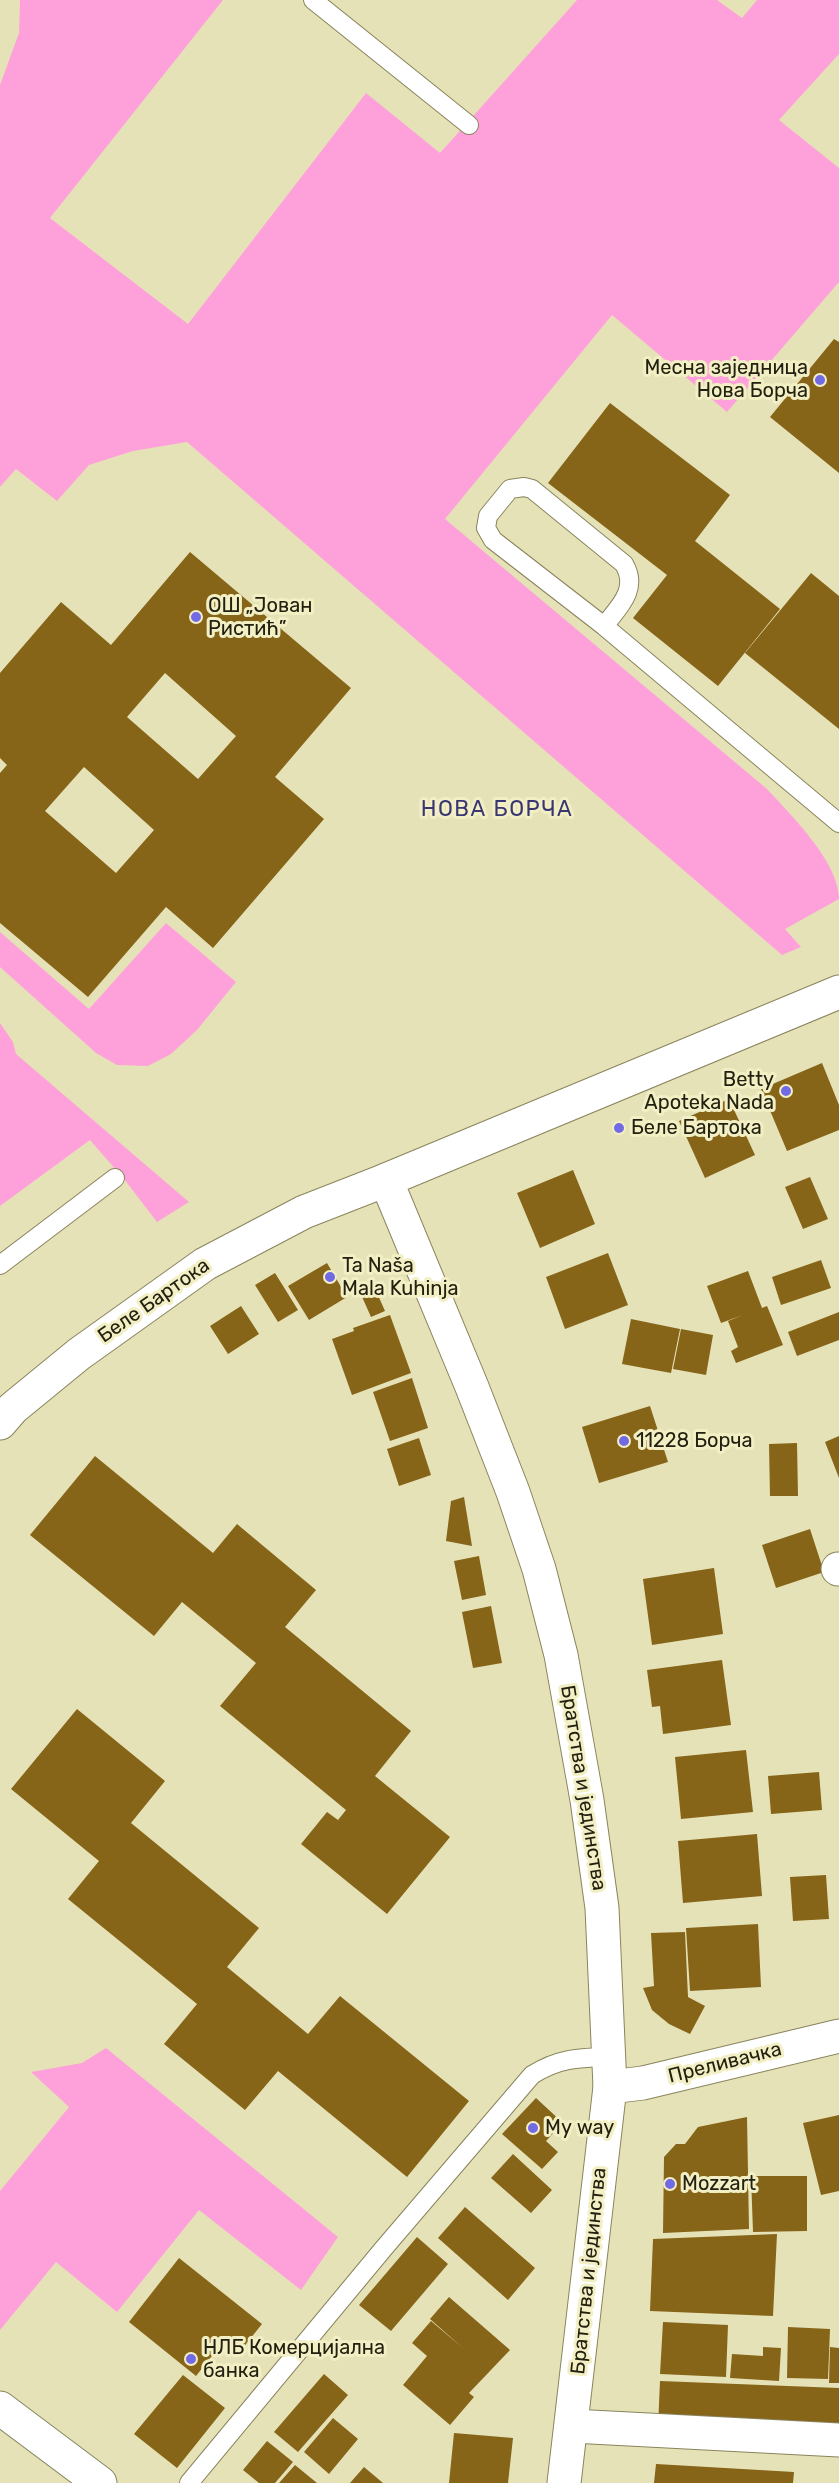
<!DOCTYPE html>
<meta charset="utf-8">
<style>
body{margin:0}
canvas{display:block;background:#e6e2b7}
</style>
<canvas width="839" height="2483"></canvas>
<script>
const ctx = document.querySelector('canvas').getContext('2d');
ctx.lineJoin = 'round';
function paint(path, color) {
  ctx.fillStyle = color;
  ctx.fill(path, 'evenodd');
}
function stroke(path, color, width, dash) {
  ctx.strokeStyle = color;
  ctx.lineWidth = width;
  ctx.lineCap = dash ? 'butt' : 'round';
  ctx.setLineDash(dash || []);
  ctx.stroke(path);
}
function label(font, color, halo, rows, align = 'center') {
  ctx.font = font + ' Rubik,sans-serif';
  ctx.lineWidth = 6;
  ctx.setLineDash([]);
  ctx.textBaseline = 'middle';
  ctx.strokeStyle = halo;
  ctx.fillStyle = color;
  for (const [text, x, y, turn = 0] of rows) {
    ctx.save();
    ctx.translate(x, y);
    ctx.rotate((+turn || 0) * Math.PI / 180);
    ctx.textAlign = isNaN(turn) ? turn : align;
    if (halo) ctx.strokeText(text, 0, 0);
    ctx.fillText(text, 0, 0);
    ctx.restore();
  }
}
paint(new Path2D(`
 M20 0H223L50 218 188 324 366 93 440 153 577 0H717L742 18 757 0H839V54L779 120 839 168V282L727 412 612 315 445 519 767 789C791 815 839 862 839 899L785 929 801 947 782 955 187 442 133 451 89 465 57 501 16 469 0 487V85L19 33Z
 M166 923 236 982 197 1030 171 1054 148 1066 117 1065 96 1053 0 967V932L89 1009Z
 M0 1023 13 1042 16 1054 189 1202 157 1222 124 1179 90 1140 0 1206Z
 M106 2048 338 2237 301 2290 199 2210 117 2312 56 2262 0 2330V2191L69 2107 31 2072 82 2063Z`), '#fea1db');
paint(new Path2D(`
 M834 339 839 342V473L770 417Z
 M610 403 730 495 695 541 780 609 718 686 633 618 667 575 548 483Z
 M190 552 351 688 275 777 324 819 213 948 166 907 88 997 0 923V773L7 765 0 758V673L61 602 111 645ZM165 673 236 736 198 779 127 717ZM84 767 154 830 116 873 45 811Z
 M811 573 839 596V729L745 653Z
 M822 1063 839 1105V1130L787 1151 761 1089Z
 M729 1099 755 1155 705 1178 679 1121Z
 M573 1170 595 1224 540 1248 517 1193Z
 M810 1177 828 1219 803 1229 785 1187Z
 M608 1253 628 1305 565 1329 546 1277Z
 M821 1260 831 1288 781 1305 772 1277Z
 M327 1263 347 1297 309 1320 288 1286Z
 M748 1271 762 1308 767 1306 783 1345 736 1363 731 1351 738 1347 728 1321 743 1315 721 1323 707 1286Z
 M275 1273 298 1310 278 1322 255 1285Z
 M373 1284 385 1311 371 1317 359 1290Z
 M241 1306 259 1334 228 1354 210 1326Z
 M839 1312V1340L797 1356 788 1332Z
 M390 1315 411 1373 352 1395 332 1339 354 1331 353 1328Z
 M631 1319 680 1329 671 1373 622 1364Z
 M681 1329 713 1335 706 1375 673 1369Z
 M412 1378 428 1428 390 1441 373 1392Z
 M650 1406 668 1462 599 1483 582 1427Z
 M839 1436V1478L825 1442Z
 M419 1438 431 1475 399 1486 387 1449Z
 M797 1443 798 1496H770L769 1444Z
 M95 1456 213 1553 237 1524 316 1590 285 1627 411 1731 375 1776 450 1837 387 1914 301 1844 327 1812 338 1820 346 1810 220 1706 256 1663 182 1602 154 1636 30 1535Z
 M464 1497 472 1546 446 1541 451 1501Z
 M810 1529 824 1572 776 1588 762 1545Z
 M479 1556 486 1595 462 1600 454 1561Z
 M714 1568 723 1634 652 1645 643 1579Z
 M491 1606 502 1663 473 1668 462 1612Z
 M722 1660 731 1725 663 1734 660 1706 652 1707 647 1670Z
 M77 1709 165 1781 131 1823 259 1928 227 1967 308 2034 340 1996 469 2101 407 2177 278 2071 245 2110 164 2044 197 2004 68 1899 99 1861 11 1789Z
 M746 1750 753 1812 681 1819 675 1757Z
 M819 1772 822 1810 771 1814 768 1776Z
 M757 1834 762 1896 683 1903 678 1841Z
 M826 1875 829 1919 793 1921 790 1877Z
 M758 1924 761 1987 690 1991 686 1928Z
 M685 1932 688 1997 705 2006 690 2034 669 2024 652 2010 643 1988 654 1986 651 1933Z
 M536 2098 563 2123 546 2141 558 2152 542 2169 502 2134Z
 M839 2115V2191L821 2195 803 2123Z
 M747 2117 749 2229 663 2233 664 2157 676 2144H685L698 2127Z
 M513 2154 552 2190 531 2213 491 2178Z
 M751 2176H807V2231L753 2232Z
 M465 2207 535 2268 508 2300 438 2238Z
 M777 2234 773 2316 650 2311 653 2239Z
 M417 2237 448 2264 391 2331 359 2305Z
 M179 2258 262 2324 238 2354 223 2342 196 2376 129 2322Z
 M449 2297 510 2350 469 2393 474 2397 450 2425 403 2385 427 2356 412 2343 431 2321 464 2349 430 2319Z
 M663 2322 728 2325 726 2377 660 2374Z
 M788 2327 830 2329 828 2379 787 2378Z
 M763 2347 781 2348 779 2381 730 2378 732 2354 763 2356Z
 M830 2347 839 2348V2383H829Z
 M324 2374 348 2395 298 2452 274 2432Z
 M183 2375 225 2408 177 2468 134 2434Z
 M660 2381 839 2388V2434L658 2427Z
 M333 2418 358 2439 329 2474 304 2452Z
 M454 2433 513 2438 508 2483H449Z
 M267 2441 293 2462 275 2483H259L243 2470Z
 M656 2464 794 2472 793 2483H654Z
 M295 2465 317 2483H279Z
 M364 2467 383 2483H350Z`), '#866418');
const service = new Path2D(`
 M313 0 469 125
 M604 626C619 607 639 589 624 564L532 489 524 487 510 489 488 516 486 528 493 540 604 626 839 823
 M0 1265 115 1178
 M189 2483 384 2248 532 2075C559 2058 578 2058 609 2057`);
const minor = new Path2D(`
 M0 1423 13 1408 79 1354 205 1264 304 1212 386 1180
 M838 1569H839
 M610 2087 643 2083 839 2036
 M0 2408 100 2483
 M572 2426 839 2440`);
const tertiary = new Path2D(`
 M564 2483 610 2087 602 1908 587 1800 561 1655 539 1569 513 1492 472 1387 386 1180 839 992`);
stroke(service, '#89845d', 20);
stroke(minor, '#89845d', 35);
stroke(tertiary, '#89845d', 35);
stroke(service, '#fff', 18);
stroke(minor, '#fff', 33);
stroke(tertiary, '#fff', 33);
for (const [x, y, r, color] of [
 [820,380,6,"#726ae5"],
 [196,617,6,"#726ae5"],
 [786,1091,6,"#726ae5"],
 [619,1128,6,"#726ae5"],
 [330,1277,6,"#726ae5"],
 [624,1441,6,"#726ae5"],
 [533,2128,6,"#726ae5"],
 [670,2184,6,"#726ae5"],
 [191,2359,6,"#726ae5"]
]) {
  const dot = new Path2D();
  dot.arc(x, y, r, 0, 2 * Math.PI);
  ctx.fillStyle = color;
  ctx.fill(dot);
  stroke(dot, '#f3efc4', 2);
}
label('20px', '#222010', '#f3efc4', [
 ["Месна заједница",808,368,"right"],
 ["Нова Борча",808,391,"right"],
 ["ОШ „Јован",208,606],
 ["Ристић”",208,629],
 ["Betty",774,1080,"right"],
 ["Apoteka Nada",774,1103,"right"],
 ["Беле Бартока",631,1128],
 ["Ta Naša",342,1266],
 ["Mala Kuhinja",342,1289],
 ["11228 Борча",636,1441],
 ["My way",545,2128],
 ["Mozzart",682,2184],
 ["НЛБ Комерцијална",203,2348],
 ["банка",203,2371]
], 'left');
label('20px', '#222010', '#f3efc4', [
 ["Беле Бартока",154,1301,-35],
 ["Братства и јединства",583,1788,81],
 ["Преливачка",725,2063,-14],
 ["Братства и јединства",589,2271,-84]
]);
ctx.letterSpacing = '1.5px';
label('22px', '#393672', '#f3efc4', [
 ["НОВА БОРЧА",497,810]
]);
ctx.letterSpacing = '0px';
</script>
